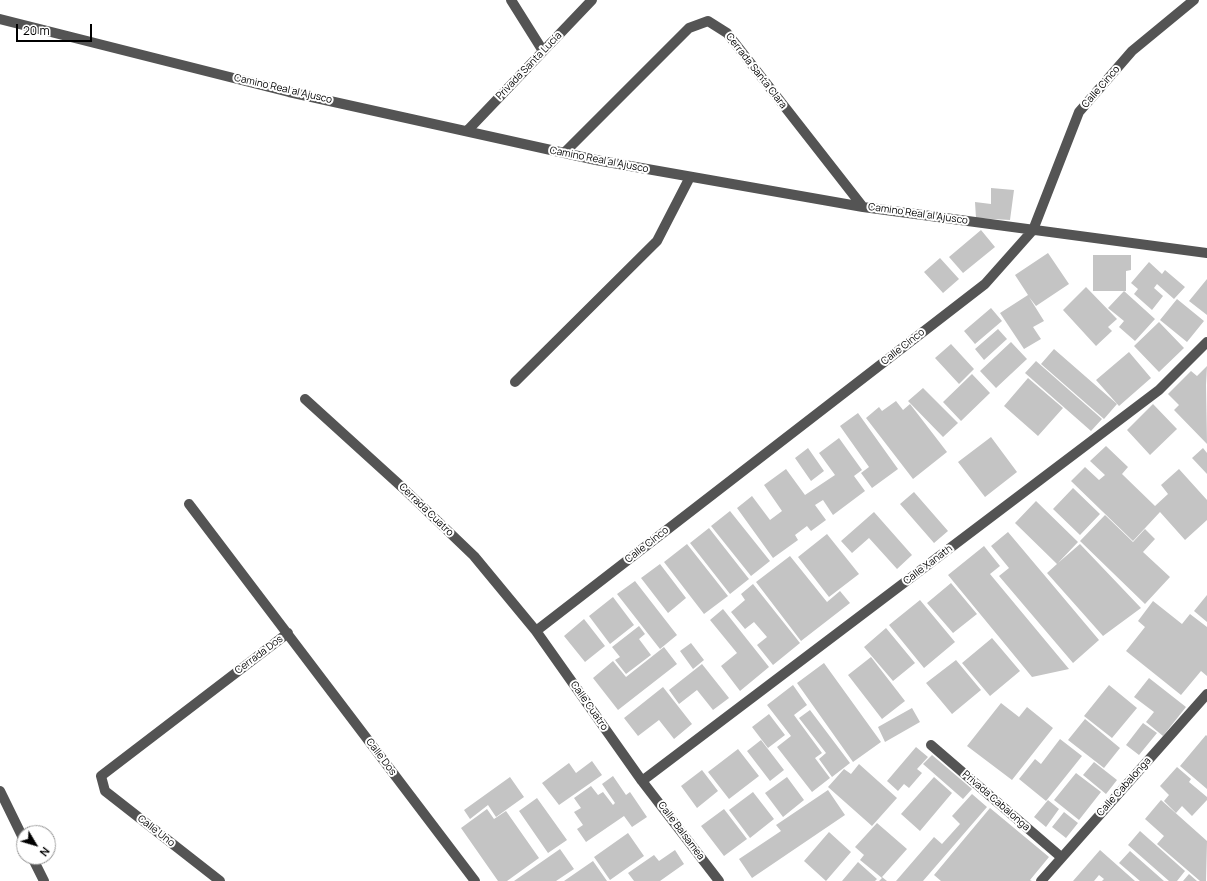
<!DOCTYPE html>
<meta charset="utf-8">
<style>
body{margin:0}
#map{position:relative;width:1207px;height:881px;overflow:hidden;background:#fff;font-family:Manrope,sans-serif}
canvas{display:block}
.north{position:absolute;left:16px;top:825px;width:40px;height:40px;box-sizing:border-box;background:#fff;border:1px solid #999;border-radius:50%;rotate:128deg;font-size:11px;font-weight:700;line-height:16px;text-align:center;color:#000}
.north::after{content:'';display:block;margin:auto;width:14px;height:18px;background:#000;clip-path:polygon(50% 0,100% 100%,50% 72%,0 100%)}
.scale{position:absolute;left:16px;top:24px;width:76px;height:18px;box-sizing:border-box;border:2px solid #000;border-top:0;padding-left:5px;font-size:12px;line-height:14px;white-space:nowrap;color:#000;-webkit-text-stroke:3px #fff;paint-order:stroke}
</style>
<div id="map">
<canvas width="1207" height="881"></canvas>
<div class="north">N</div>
<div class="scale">20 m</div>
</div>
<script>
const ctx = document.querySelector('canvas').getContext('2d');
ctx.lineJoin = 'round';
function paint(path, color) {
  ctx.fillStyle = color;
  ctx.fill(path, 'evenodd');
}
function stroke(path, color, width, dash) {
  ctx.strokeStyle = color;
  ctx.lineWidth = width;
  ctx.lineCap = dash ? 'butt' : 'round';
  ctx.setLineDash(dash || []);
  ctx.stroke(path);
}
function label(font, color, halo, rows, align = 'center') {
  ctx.font = font + ' Manrope,sans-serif';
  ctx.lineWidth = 4;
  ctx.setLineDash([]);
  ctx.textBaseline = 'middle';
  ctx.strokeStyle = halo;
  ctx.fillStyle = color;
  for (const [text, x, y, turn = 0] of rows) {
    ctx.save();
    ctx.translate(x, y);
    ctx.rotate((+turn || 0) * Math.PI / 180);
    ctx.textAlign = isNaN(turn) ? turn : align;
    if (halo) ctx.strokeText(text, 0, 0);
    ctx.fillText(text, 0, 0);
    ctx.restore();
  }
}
paint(new Path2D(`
 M991 188 1014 190 1010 220 976 218 975 202 991 204Z
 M981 230 995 247 963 273 949 257Z
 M1048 253 1069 284 1036 306 1029 297 1044 321 1033 327 1041 339 1024 349 1000 313 1028 295 1015 275Z
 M1093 255H1131V270L1126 271V291H1093Z
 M940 258 959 279 943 293 924 272Z
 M1149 262 1162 274 1165 270 1185 287 1174 299 1157 284 1154 288 1163 296 1152 310 1134 294 1138 289 1131 283Z
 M1207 279V315L1189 301Z
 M1086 287 1117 319 1108 327 1112 331 1096 346 1063 310Z
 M1124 291 1155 319 1135 341 1119 327 1124 321 1108 308Z
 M1177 299 1204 321 1187 342 1160 320Z
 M991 308 1002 321 975 344 964 331Z
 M1159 322 1184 348 1159 372 1134 346Z
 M998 329 1007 339 984 360 975 349Z
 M1011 342 1027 359 996 388 980 371Z
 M951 344 974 369 959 384 935 358Z
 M1054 349 1117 404 1104 419 1041 364Z
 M1129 352 1151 378 1119 406 1096 380Z
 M1036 361 1102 419 1091 431 1025 373Z
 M1207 366 1206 385 1207 444 1174 410 1179 405 1168 394 1191 371 1197 376Z
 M972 374 990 393 961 421 943 402Z
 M1028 378 1063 408 1038 436 1004 406Z
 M923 388 958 423 943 437 908 401Z
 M896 401 903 410 910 404 947 452 913 479 866 418 879 407 882 411Z
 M1153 404 1177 429 1150 455 1127 430Z
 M858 413 898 469 872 488 861 473 869 467 840 426Z
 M991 437 1017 472 985 497 958 462Z
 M839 438 862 470 854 476 865 491 833 515 823 500 815 505 826 520 811 531 807 526 795 535 798 540 773 558 737 508 752 496 770 520 782 511 764 485 786 469 805 495 835 475 819 453Z
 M1106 446 1128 467 1122 474 1155 506 1168 494 1161 485 1179 469 1207 500V520L1185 540 1160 512 1133 541 1071 481 1085 467 1099 480 1105 475 1090 461Z
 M808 448 824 471 811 481 795 458Z
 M1203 448 1207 453V474L1192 458Z
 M1073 488 1100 514 1080 535 1053 509Z
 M914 492 948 531 934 543 900 504Z
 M1036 501 1078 542 1058 563 1080 544 1141 608 1103 636 1047 573 1057 564 1015 523Z
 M730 511 770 561 751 576 711 526Z
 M874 512 912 555 897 569 869 538 852 553 841 541Z
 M1105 515 1133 542 1145 529 1155 539 1143 552 1170 577 1145 604 1080 541Z
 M709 528 749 579 730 594 690 543Z
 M1008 532 1099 640 1073 663 999 576 1009 568 991 546Z
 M827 534 859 574 829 597 798 557Z
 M687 544 728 596 704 614 664 562Z
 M984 546 1000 566 990 574 1069 669 1032 677 948 575Z
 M790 556 827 602 840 591 850 603 801 641 756 582Z
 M660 564 686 598 668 613 641 578Z
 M635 581 677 635 660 649 617 594Z
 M951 583 977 614 953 633 927 603Z
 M753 584 800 643 773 665 757 645 767 637 754 622 745 629 731 612 745 600 741 594Z
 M1207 595V622L1194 611Z
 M613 597 634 625 610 644 589 616Z
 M920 600 955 642 924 668 889 625Z
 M1153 601 1182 624 1190 614 1207 627V676L1201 671 1181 695 1126 651 1145 627 1138 621Z
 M723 609 769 667 740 691 721 666 737 653 710 620Z
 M584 619 605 646 585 662 564 636Z
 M639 626 645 634 639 639 651 655 626 674 615 660 620 657 612 647Z
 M886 628 915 663 893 681 864 647Z
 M992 638 1020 671 990 696 962 663Z
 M691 643 704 660 693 669 680 651Z
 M664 647 677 664 618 710 593 678 613 661 626 677Z
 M871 657 905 701 882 719 848 675Z
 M956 660 981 690 952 714 926 683Z
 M824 663 881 742 853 762 797 683Z
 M702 664 729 698 713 710 697 690 679 704 669 690Z
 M1149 678 1186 707 1163 736 1146 722 1154 712 1134 697Z
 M793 685 807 705 794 715 822 753 815 758 830 778 812 792 777 747 791 736 767 705Z
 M1109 685 1137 708 1112 738 1084 716Z
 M663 687 692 724 674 739 659 720 638 736 624 718Z
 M1001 703 1019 717 1027 707 1053 728 1012 780 967 746Z
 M912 708 920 722 885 742 878 727Z
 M810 710 850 763 832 777 819 759 826 753 799 718Z
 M769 714 785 735 768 748 752 727Z
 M1085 719 1120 748 1104 768 1068 740Z
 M1143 723 1157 733 1139 755 1126 745Z
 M1206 735 1207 736V789L1180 766Z
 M1060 739 1082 756 1046 801 1019 779 1035 759 1041 764Z
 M761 740 784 770 770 781 747 751Z
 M916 747 928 757 917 769 922 773 909 788 904 784 898 791 887 781Z
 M738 749 759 776 729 799 708 772Z
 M932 755 972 789 963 799 923 764Z
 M592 761 602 775 559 805 542 783 569 763 576 773Z
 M1094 762 1117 780 1106 794 1083 775Z
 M859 764 897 798 872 826 828 787 844 769 851 774Z
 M1177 767 1191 779 1189 782 1207 797V800L1192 816 1182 806 1176 813 1164 801 1169 795 1160 786Z
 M702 770 718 791 697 808 681 786Z
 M1076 773 1101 792 1079 820 1054 800Z
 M613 776 626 795 630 792 647 817 632 827 624 816 586 842 577 829 583 825 574 812 581 808 574 798 591 786 598 795 603 792 613 805 615 803 602 784Z
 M510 777 524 797 496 817 488 805 470 819 464 810Z
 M787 777 804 800 783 817 765 793Z
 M934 777 952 793 920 831 901 814Z
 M828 790 845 815 752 878 739 859 781 831 776 825Z
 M753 792 774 819 750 838 729 810Z
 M972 794 987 807 923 881H896L934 837 942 844 960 824 952 816Z
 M537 798 567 840 548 853 519 811Z
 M1048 800 1059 809 1046 827 1034 817Z
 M1161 800 1207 841 1206 881H1200L1157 844 1164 836 1145 819Z
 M990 808 1049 857 1030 880 1032 881H941L934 875Z
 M487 809 494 819 506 811 539 858 507 881H498L461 828Z
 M724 809 747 839 724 856 701 826Z
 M1064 812 1078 823 1066 838 1052 827Z
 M877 823 907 849 882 877 887 881H879L882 878 860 860 864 855 855 847Z
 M1140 831 1185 871 1177 881H1169L1128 845Z
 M829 832 851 852 826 881 804 861Z
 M628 833 644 856 610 880 594 857Z
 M560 849 574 869 556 881H514Z
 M675 850 684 864 660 881H634L628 873 654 855 659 861Z
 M1100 850 1135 881H1102L1104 879 1099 875 1094 881H1073Z
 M1130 851 1164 881H1140L1119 863Z
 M593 861 607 881H564Z
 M858 862 877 879 875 881H842Z
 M1189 874 1197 881H1183Z`), '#c4c4c4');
stroke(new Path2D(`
 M511 0 543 51
 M0 19 289 92 596 160 863 207 1207 253
 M467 131 592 0
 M564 153 689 28 708 21 727 33 863 207
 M515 382 657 241 690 177
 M305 399 403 488 474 556 536 631 642 781 719 881
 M189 504 475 881
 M536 631 985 284 1033 230 1079 112 1132 51 1194 0
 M931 745 1061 857
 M642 781 1159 390 1207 342
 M0 791 24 840
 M32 857 44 881
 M220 881 105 791 101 776 288 633
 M1041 881 1207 694`), '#545454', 10);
label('10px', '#000', '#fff', [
 ["Privada Santa Lucía",529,66,-46],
 ["Cerrada Santa Clara",756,71,52],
 ["Calle Cinco",1101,87,-49],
 ["Camino Real al Ajusco",283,89,13],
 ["Camino Real al Ajusco",599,160,11],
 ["Camino Real al Ajusco",918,214,8],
 ["Calle Cinco",903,347,-38],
 ["Cerrada Cuatro",426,510,44],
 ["Calle Cinco",647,545,-38],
 ["Calle Xanath",928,565,-37],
 ["Cerrada Dos",259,655,-37],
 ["Calle Cuatro",589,706,55],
 ["Calle Dos",381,757,53],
 ["Calle Cabalonga",1124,787,-48],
 ["Privada Cabalonga",996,801,41],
 ["Calle Uno",156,831,38],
 ["Calle Balsamea",681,831,53]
]);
</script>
